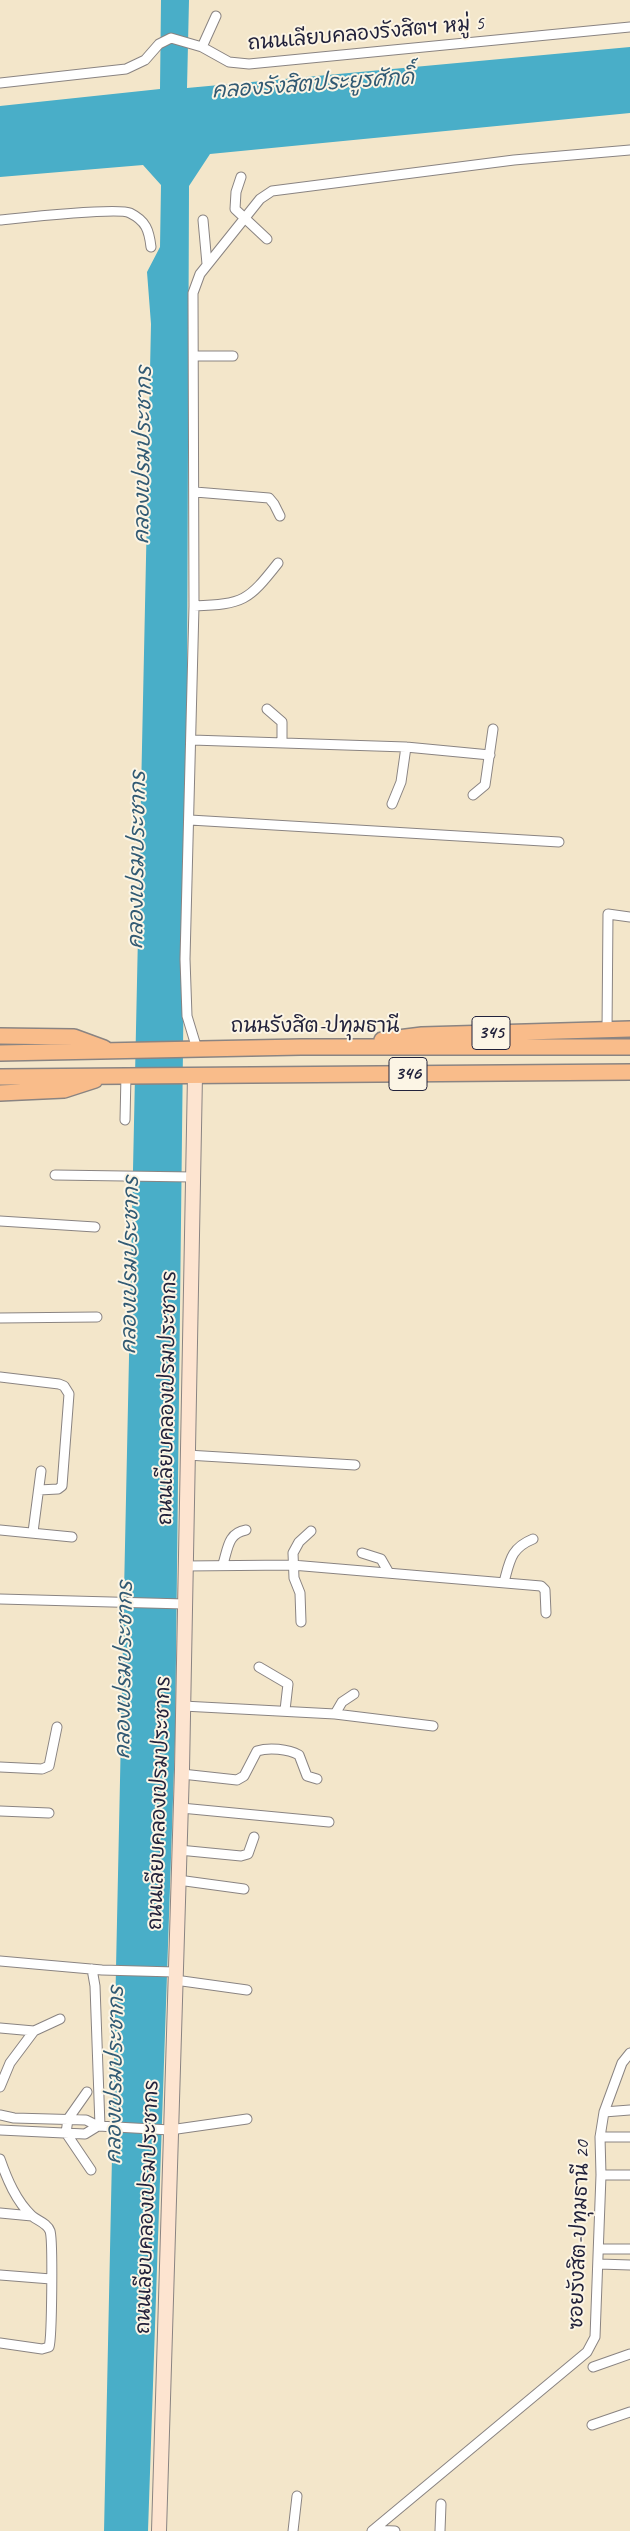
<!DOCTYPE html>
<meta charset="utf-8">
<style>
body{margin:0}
canvas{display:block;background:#f3e6ca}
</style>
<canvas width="630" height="2531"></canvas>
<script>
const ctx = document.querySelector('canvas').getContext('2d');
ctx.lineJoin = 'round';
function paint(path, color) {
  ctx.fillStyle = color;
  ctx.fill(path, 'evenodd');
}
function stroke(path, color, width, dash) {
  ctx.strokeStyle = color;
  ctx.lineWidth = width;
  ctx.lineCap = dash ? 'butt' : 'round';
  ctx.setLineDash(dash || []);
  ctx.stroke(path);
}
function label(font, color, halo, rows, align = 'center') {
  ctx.font = font + ' Caveat,"Playpen Sans Thai",sans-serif';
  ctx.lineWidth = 4;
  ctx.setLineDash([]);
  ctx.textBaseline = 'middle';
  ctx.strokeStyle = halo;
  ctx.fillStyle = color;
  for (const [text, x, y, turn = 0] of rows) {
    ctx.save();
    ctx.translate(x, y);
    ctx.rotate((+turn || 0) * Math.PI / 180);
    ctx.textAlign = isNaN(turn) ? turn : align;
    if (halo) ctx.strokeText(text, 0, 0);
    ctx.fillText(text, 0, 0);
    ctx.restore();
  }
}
paint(new Path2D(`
 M161 0H189L187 88 630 47V113L210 154 189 186 187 702 175 1740 148 2531H104L151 324 147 272 160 247 161 185 143 165 0 177V106L160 89Z`), '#49aec8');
const street = new Path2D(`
 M202 47 216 16
 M0 83 126 69 145 60 159 44 171 38 202 47 229 62 249 64 630 27
 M241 177 236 192 235 209 267 239
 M0 220C20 218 118 207 130 213 146 221 149 230 151 247
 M203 220 207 264
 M194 356H233
 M195 492 269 498 274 504 280 516
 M194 606C244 604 248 601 278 563
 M267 709 282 722V743
 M192 740 406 747 490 755
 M473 795 485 785 493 729
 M392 804 401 782 406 747
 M190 820 559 842
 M607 1030 608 914 630 917
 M197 1049 187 1016 185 959 194 606 193 293 200 274 260 199 272 191 514 160 630 150
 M125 1120 126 1075
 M55 1175 193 1177
 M0 1221 95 1227
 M0 1318 97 1317
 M0 1377 59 1384 64 1386 69 1394 62 1486 58 1489 39 1490
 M187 1455 355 1465
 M0 1530 72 1537
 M33 1532 41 1471
 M362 1553 381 1559 389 1573
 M223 1564C228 1548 228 1533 246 1530
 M185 1566 292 1565 541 1586 545 1590 546 1613
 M504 1582C510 1560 511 1548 533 1539
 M0 1599 185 1604
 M301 1622 300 1593 294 1578 293 1553 299 1542 311 1531
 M259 1667 288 1684 285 1710
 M183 1706 335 1714 433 1726
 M335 1714 342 1702 354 1694
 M0 1767 42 1769 49 1766 57 1727
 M182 1774 237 1780 244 1776 257 1751C269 1747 288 1749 299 1755L307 1776 317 1779
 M181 1808 329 1822
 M0 1811 49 1813
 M179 1850 241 1856 248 1854 254 1837
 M178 1880 244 1889
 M0 1961 102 1970 175 1972
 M92 1969 95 1986 100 2126
 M175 1980 247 1990
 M0 2028 34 2031
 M0 2087 10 2063 34 2031 60 2019
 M87 2092 68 2119 66 2133 91 2170
 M604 2112 630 2110
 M0 2115 14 2118 86 2120 98 2126 170 2130 247 2119
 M0 2130 85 2134 98 2126
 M600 2137H630
 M0 2159C7 2179 16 2201 32 2216 38 2221 47 2223 50 2231 53 2239 52 2338 49 2347L42 2349 0 2343
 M601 2175H630
 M0 2213 32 2216
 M599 2249H630
 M599 2264 630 2265
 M0 2275 51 2279
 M593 2367 630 2354
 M592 2425 630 2412
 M373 2530 395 2531
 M293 2531 297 2496
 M372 2531 587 2352 595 2337 601 2175 600 2137 604 2112 622 2063 630 2053
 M440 2531 441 2504`);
const secondary = new Path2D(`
 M159 2531 182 1769 195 1075`);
const primary = new Path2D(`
 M0 1036 74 1037 104 1048
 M382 1040 422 1035 630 1029
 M0 1053 301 1047H630
 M0 1077 630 1072
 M0 1093 64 1090 95 1080`);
stroke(street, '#8a8482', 11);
stroke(secondary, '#8a8482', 16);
stroke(primary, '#8a8482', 18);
stroke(street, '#fff', 9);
stroke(secondary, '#fde4d0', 14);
stroke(primary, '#f9bc8a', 15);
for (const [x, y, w] of [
 [491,1033,38],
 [408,1074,38]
]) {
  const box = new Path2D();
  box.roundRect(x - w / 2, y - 16.5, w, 33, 4);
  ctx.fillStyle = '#fcf5e5';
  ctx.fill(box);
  stroke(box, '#22223b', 1);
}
label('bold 19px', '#22223b', null, [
 ["345",491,1033],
 ["346",408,1074]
]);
label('20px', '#22223b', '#fcf5e5', [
 ["ถนนเลียบคลองรังสิตฯ หมู่ 5",366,34,-5],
 ["ถนนรังสิต-ปทุมธานี",315,1027],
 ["ถนนเลียบคลองเปรมประชากร",168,1398,-89],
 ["ถนนเลียบคลองเปรมประชากร",160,1803,-88],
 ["ถนนเลียบคลองเปรมประชากร",148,2207,-88],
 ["ซอยรังสิต-ปทุมธานี 20",580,2235,-88]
]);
label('italic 21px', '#325a73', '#fcf5e5', [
 ["คลองรังสิตประยูรศักดิ์",313,85,-4],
 ["คลองเปรมประชากร",144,455,-89],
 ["คลองเปรมประชากร",138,860,-89],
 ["คลองเปรมประชากร",131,1265,-89],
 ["คลองเปรมประชากร",125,1670,-89],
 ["คลองเปรมประชากร",116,2075,-89]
]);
</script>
